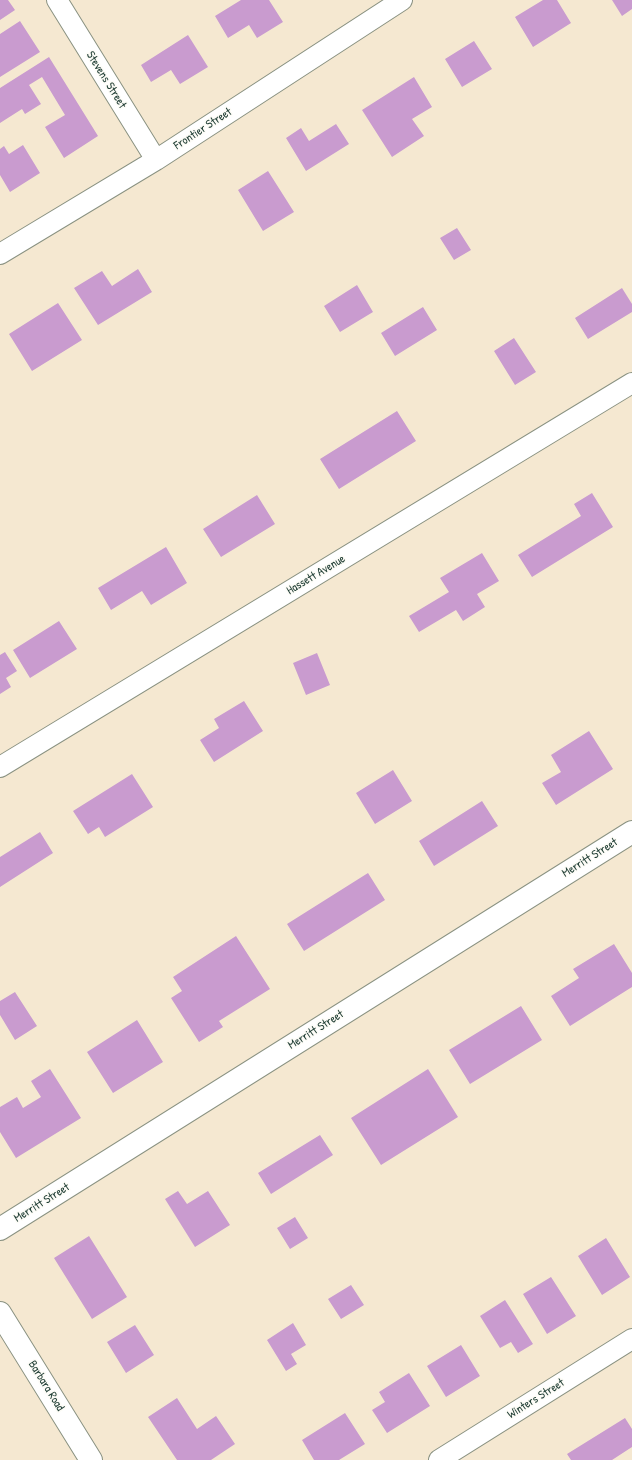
<!DOCTYPE html>
<style>
body{margin:0}
canvas{display:block;background:#f5e8d1}
</style>
<canvas width="632" height="1460"></canvas>
<script>
const ctx = document.querySelector('canvas').getContext('2d');
ctx.lineJoin = 'round';
function paint(path, color) {
  ctx.fillStyle = color;
  ctx.fill(path, 'evenodd');
}
function stroke(path, color, width, dash) {
  ctx.strokeStyle = color;
  ctx.lineWidth = width;
  ctx.lineCap = dash ? 'butt' : 'round';
  ctx.setLineDash(dash || []);
  ctx.stroke(path);
}
function label(font, color, halo, rows, align = 'center') {
  ctx.font = font + ' "Patrick Hand",sans-serif';
  ctx.lineWidth = 3;
  ctx.setLineDash([]);
  ctx.textBaseline = 'middle';
  ctx.strokeStyle = halo;
  ctx.fillStyle = color;
  for (const [text, x, y, turn = 0] of rows) {
    ctx.save();
    ctx.translate(x, y);
    ctx.rotate((+turn || 0) * Math.PI / 180);
    ctx.textAlign = isNaN(turn) ? turn : align;
    if (halo) ctx.strokeText(text, 0, 0);
    ctx.fillText(text, 0, 0);
    ctx.restore();
  }
}
paint(new Path2D(`
 M0 0H8L15 10 0 20Z
 M241 0H269L283 22 257 38 249 25 228 38 215 16Z
 M543 0H557L571 23 533 47 515 17Z
 M612 0H632V9L622 16Z
 M20 21 40 52 0 77V34Z
 M188 35 208 67 180 84 171 70 151 82 141 65Z
 M474 41 492 69 462 87 445 59Z
 M49 57 98 136 64 158 45 127 65 115 42 77 29 85 41 104 25 114 22 109 0 123V88Z
 M414 77 432 107 412 119 424 136 392 157 362 110Z
 M336 124 349 144 306 171 286 138 301 128 309 141Z
 M23 145 40 173 10 192 0 175V149L4 146 9 154Z
 M268 171 294 212 263 231 238 190Z
 M457 228 471 250 454 260 440 238Z
 M138 269 152 292 98 325 74 288 102 271 112 286Z
 M357 285 373 312 340 332 324 306Z
 M622 288 632 304V312L588 339 575 318Z
 M58 303 82 340 32 371 9 334Z
 M423 307 437 330 395 356 381 333Z
 M514 338 536 372 515 385 494 351Z
 M397 411 416 441 339 489 320 459Z
 M592 493 613 527 532 577 518 555 581 516 574 504Z
 M257 495 275 524 221 557 203 529Z
 M166 547 187 583 151 605 142 591 111 610 98 588Z
 M482 553 499 581 477 594 485 607 463 621 456 610 419 632 409 616 449 592 440 578Z
 M59 621 77 649 30 678 13 650Z
 M5 652 17 671 6 678 11 687 0 694V655Z
 M317 653 330 685 306 695 293 663Z
 M244 701 263 731 214 762 200 740 219 728 214 719Z
 M589 731 613 769 556 805 542 783 561 772 551 755Z
 M393 770 412 801 375 824 356 793Z
 M132 774 153 807 105 837 99 827 88 834 73 811Z
 M482 801 498 826 434 866 419 841Z
 M40 832 53 853 0 887V857Z
 M368 873 385 900 304 951 287 924Z
 M236 936 270 989 219 1021 223 1027 199 1042 171 998 182 991 173 977Z
 M614 944 632 973V987L570 1026 551 996 579 978 573 969Z
 M15 992 37 1026 15 1040 0 1015V1001Z
 M521 1006 542 1040 470 1084 449 1050Z
 M137 1020 163 1062 113 1093 87 1052Z
 M50 1069 81 1118 16 1158 0 1132V1107L17 1097 23 1108 41 1097 31 1081Z
 M428 1069 458 1117 381 1165 351 1118Z
 M320 1135 333 1155 271 1194 258 1173Z
 M178 1191 187 1204 208 1191 230 1225 195 1247 165 1199Z
 M295 1217 308 1238 290 1249 277 1228Z
 M89 1236 127 1297 92 1319 54 1258Z
 M606 1238 630 1277 602 1295 578 1256Z
 M551 1277 576 1316 547 1334 523 1294Z
 M351 1285 364 1305 341 1319 328 1299Z
 M505 1300 533 1344 518 1353 511 1342 500 1348 480 1316Z
 M293 1323 306 1345 291 1354 297 1364 286 1371 267 1340Z
 M135 1325 154 1355 126 1373 107 1342Z
 M461 1345 480 1376 446 1397 427 1366Z
 M409 1373 430 1406 387 1433 372 1410 385 1402 379 1392Z
 M177 1398 197 1429 216 1416 235 1444 211 1460H177L148 1417Z
 M345 1413 365 1444 339 1460H314L302 1440Z
 M625 1418 632 1429V1447L612 1460H571L567 1454Z`), '#c99bcf');
const minor = new Path2D(`
 M57 0 156 160
 M0 254 156 160 402 0
 M0 767 632 383
 M439 1460 632 1339`);
const tertiary = new Path2D(`
 M0 1229 632 832
 M0 1313 91 1460`);
stroke(minor, '#8a9282', 22);
stroke(tertiary, '#8a9282', 24);
stroke(minor, '#fff', 20);
stroke(tertiary, '#fff', 22);
label('12px', '#1f3d34', '#fdfcf7', [
 ["Stevens Street",106,80,58],
 ["Frontier Street",203,129,-33],
 ["Hassett Avenue",316,575,-31],
 ["Merritt Street",590,858,-32],
 ["Merritt Street",316,1030,-32],
 ["Merritt Street",42,1203,-32],
 ["Barbara Road",46,1386,58],
 ["Winters Street",536,1399,-32]
]);
</script>
